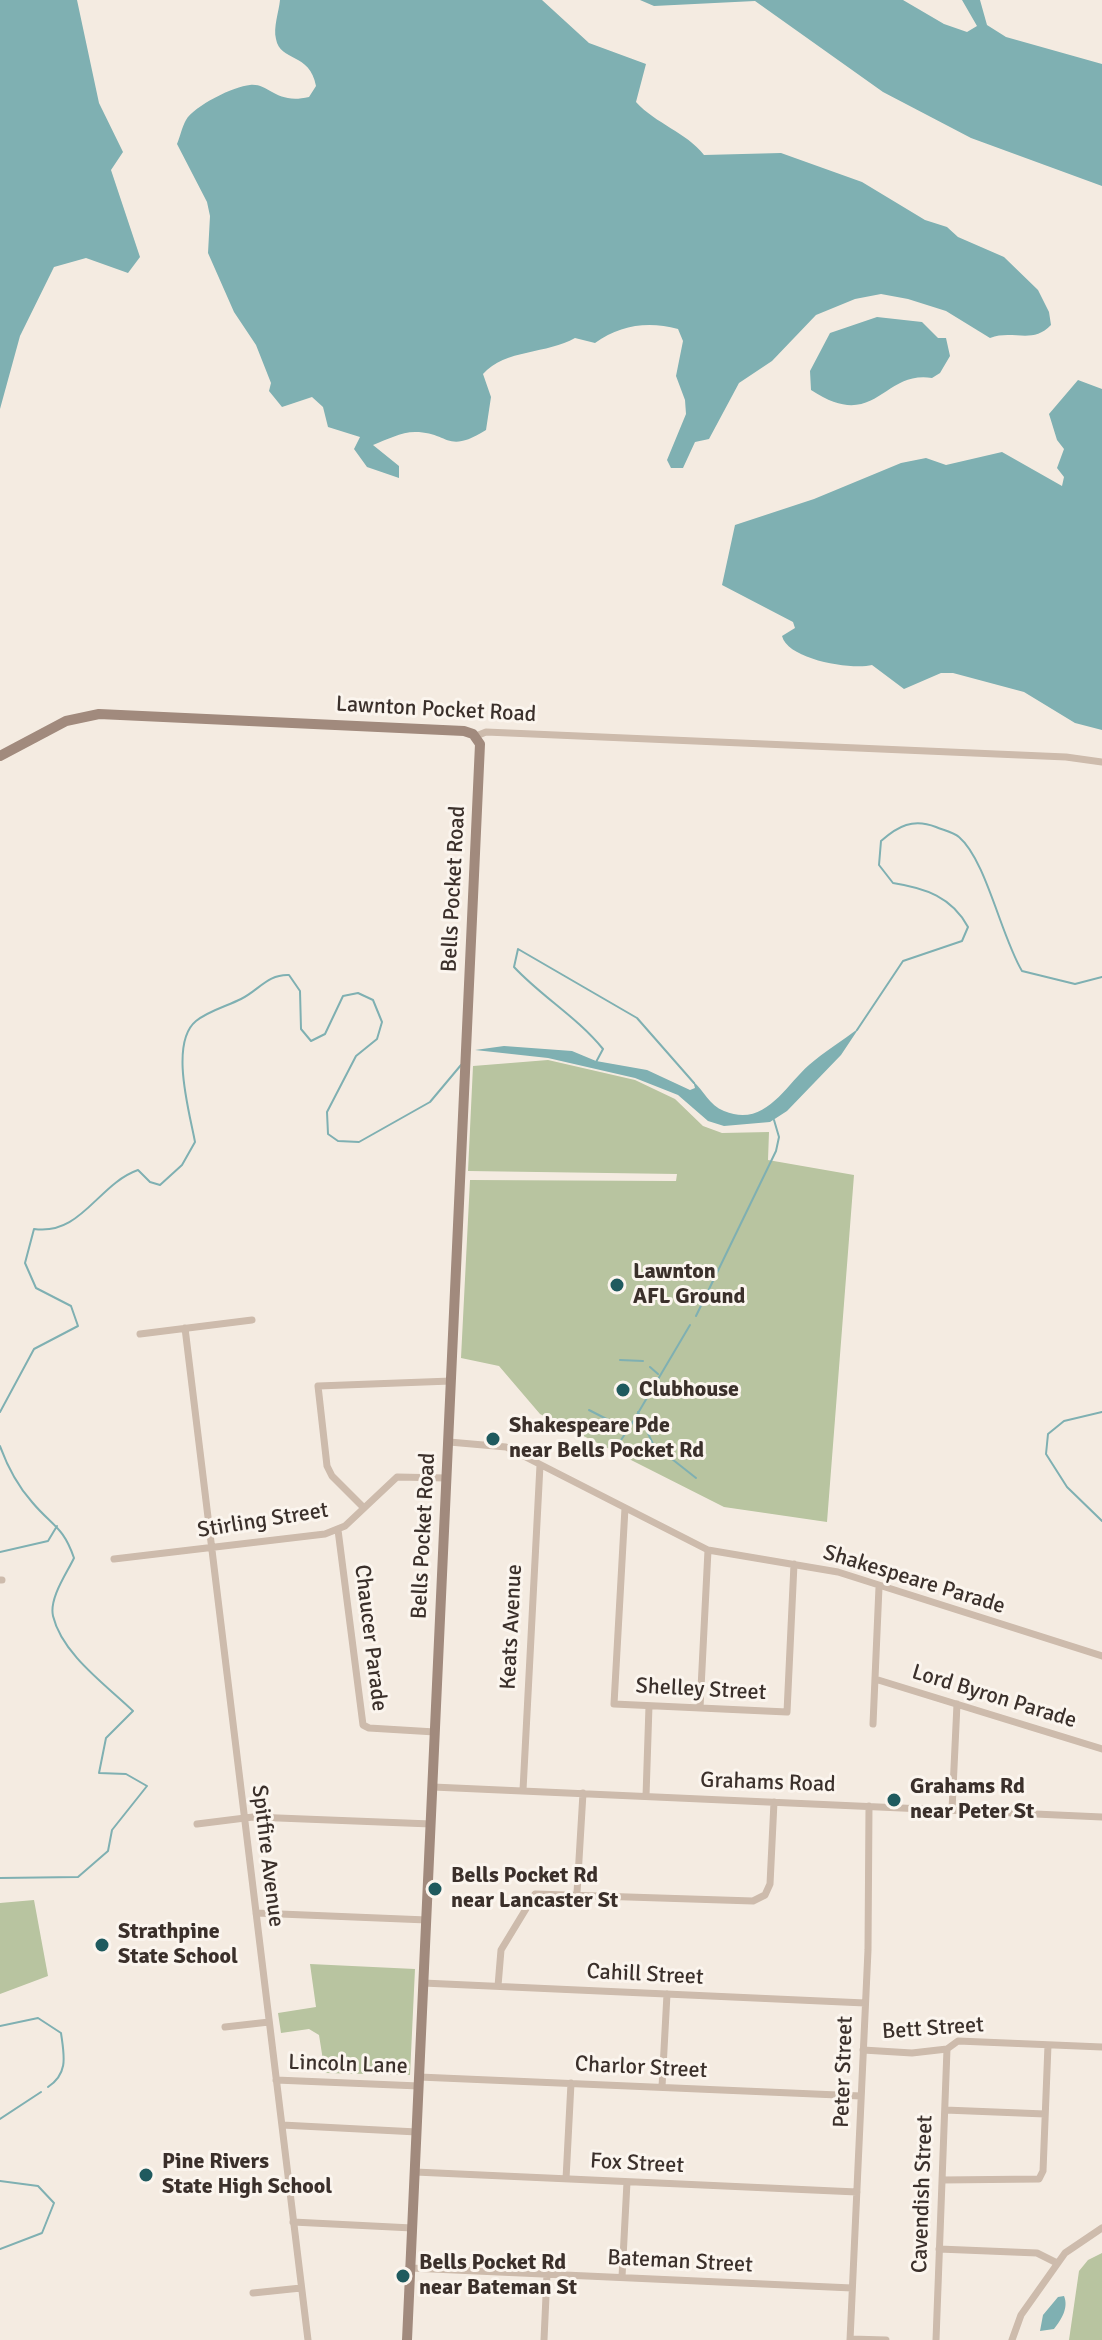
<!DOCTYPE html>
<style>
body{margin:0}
canvas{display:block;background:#f4ebe1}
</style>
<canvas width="1102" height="2340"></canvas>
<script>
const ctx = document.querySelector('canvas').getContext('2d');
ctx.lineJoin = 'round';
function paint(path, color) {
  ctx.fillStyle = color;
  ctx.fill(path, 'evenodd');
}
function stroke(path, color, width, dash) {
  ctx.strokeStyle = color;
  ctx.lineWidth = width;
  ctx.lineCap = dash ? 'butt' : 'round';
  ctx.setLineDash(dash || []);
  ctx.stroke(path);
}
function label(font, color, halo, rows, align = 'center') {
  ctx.font = font + ' Signika,sans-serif';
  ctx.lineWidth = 6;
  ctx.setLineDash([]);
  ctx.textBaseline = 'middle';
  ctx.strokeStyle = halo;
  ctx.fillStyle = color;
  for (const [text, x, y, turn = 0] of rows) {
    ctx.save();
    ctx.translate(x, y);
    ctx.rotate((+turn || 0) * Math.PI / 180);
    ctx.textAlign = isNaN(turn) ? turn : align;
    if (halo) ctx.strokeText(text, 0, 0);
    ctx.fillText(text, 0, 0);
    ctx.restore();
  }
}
paint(new Path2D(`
 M548 1060 635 1080 675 1099 703 1126 722 1133 769 1132 768 1160 854 1175 827 1522 724 1507 540 1414 499 1366 461 1358 470 1180 676 1181 677 1174 468 1171 473 1066Z
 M34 1900 48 1976 0 1994V1903Z
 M310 1964 415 1969 410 2075 325 2073 319 2035 309 2029 281 2033 278 2013 316 2007Z
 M1102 2253V2340H1069L1079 2271 1088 2260Z`), '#b8c4a0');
paint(new Path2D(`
 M0 0H77L99 103 123 152 111 170 140 257 128 273 86 258 54 267 20 336 0 409Z
 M280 0H542L589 43 646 64 636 102C656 124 686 132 704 155L781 153 862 182 925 220 947 227 958 237 1004 257 1038 290 1049 312 1051 325C1032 345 1013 329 990 338L946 311 908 299 881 294 855 299 816 315 772 361 739 383 709 439 695 442 683 468H671L667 460 686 414 685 400 676 376 683 341 678 329C648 321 620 325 595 343L575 338C548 354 505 349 483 374L491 397 486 430C446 455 449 432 415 432 401 432 386 440 373 445L399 466V478L367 467 354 449 360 437 328 427 323 407 312 397 282 407 269 391 271 383 256 345 234 312 208 253 210 216 207 202 177 144C180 137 182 127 186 120 194 106 234 86 250 85 270 83 275 105 309 97L316 86C310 52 280 62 276 39 273 28 279 11 280 0Z
 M640 0H903L944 24 967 32 977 26 962 0H980L987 25 1006 37 1102 64V186L971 138 883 92 755 1 654 6Z
 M877 317 922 322 938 338H946L950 356 940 373 932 378C882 370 876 433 811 390L810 371 830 333Z
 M1078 380 1102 389V730L1075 723 1024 692 953 673H941L904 689 872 665C852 670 788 660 782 636L795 628 793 622 722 585 735 525 814 499 901 463 926 458 946 465 1002 452 1062 486 1064 477 1057 468 1064 449 1057 440 1049 414Z
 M859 1028 841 1055 787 1111 770 1122 724 1126 708 1121 678 1095 635 1078 548 1058 475 1050 504 1046 572 1051 596 1061 647 1070 690 1090 695 1088 693 1081C704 1091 709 1105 724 1111 765 1128 784 1087 809 1065 824 1052 842 1041 859 1028Z
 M1064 2296C1069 2308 1061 2320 1054 2329L1040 2331 1043 2315 1058 2297Z`), '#7fb0b2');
stroke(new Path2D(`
 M857 1030 903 961 962 941 968 927C952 897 925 888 893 883L879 865 881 841C898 826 913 818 936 827 943 830 954 832 959 837 986 860 1001 936 1022 971L1075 984 1102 977
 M595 1064 603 1049C577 1017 542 997 514 967L518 949 637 1018 694 1083
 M696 1316 776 1151 779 1137 774 1120
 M620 1360 643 1361
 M650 1367 658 1374
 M589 1410 628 1430 690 1325
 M0 1412 34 1349 78 1326 71 1306 36 1288 25 1263 34 1229C81 1236 98 1184 138 1170L150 1182 160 1185 182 1165 195 1142C190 1114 169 1043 196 1021 208 1011 227 1006 241 999 259 990 268 974 289 975L300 991 301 1029 311 1041 325 1034 343 996 358 993 373 1000 382 1022 377 1039 356 1056 327 1112 328 1134 338 1141 359 1142 430 1102 461 1065
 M638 1412 653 1444 696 1478
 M1102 1412 1064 1421 1048 1434 1046 1454 1067 1487 1102 1521
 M621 1440 627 1431
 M0 1446C8 1468 17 1485 32 1502 52 1526 63 1526 74 1558 67 1573 49 1598 53 1616 62 1654 106 1685 133 1711L106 1738 99 1773 126 1774 147 1786 112 1830 108 1851 78 1877 0 1878
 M0 1552 48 1541 57 1526
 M0 2026 38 2018 61 2033C64 2055 69 2073 48 2087
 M0 2119 41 2092
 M0 2181 38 2186 54 2203 42 2233 0 2249`), '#7fb0b2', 2);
stroke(new Path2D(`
 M476 736 486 732 1066 757 1102 762
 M185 1328 308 2340
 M140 1334 252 1320
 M449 1442 506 1447 708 1550 838 1572 1102 1656
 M363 1507 332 1476 327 1466 318 1386 451 1381
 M625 1508 614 1704 787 1712 794 1564
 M338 1530 363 1725 369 1728 435 1732
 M114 1559 325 1534 345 1526 397 1477 447 1478
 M0 1580H2
 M875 1679 1102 1749
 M700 1708 708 1550
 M873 1724 879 1587
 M433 1787 1102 1817
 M523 1790 540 1465
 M646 1796 649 1706
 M952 1810 957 1704
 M197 1824 253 1817 431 1824
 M577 1893 583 1793
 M256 1913 427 1920
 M423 1983 865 2003
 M498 1986 501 1950 535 1894 753 1901 765 1895 770 1884 774 1802
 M225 2027 269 2022
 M863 2050 912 2053 947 2049 958 2041 1102 2047
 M419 2077 861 2096
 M276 2080 419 2086
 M662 2087 667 1994
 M945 2110 1045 2114
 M282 2125 417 2132
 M415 2172 857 2192
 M566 2179 571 2083
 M942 2180 1039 2179 1043 2171 1048 2045
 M293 2222 412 2228
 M939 2249 1037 2253 1057 2263
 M410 2268 852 2288
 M622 2277 627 2182
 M253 2293 301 2288
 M851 2339 886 2340
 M544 2340 547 2274
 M850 2340 868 1950 869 1806
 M936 2340 947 2049
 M1012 2340 1021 2315 1065 2253 1102 2228`), '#cdbbac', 7);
stroke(new Path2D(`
 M0 756 66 721 99 714 464 731 473 734 480 744 407 2340`), '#a18a7d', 10);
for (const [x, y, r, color] of [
 [617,1285,8,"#1f5a5e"],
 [623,1390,8,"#1f5a5e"],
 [493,1439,8,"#1f5a5e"],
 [894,1800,8,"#1f5a5e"],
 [435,1889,8,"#1f5a5e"],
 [102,1945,8,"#1f5a5e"],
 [146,2175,8,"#1f5a5e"],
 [403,2276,8,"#1f5a5e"]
]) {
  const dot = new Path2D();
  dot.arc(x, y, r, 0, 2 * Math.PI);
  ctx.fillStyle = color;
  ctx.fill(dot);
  stroke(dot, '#fbf5ee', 3);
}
label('22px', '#3b302b', '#fbf5ee', [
 ["Lawnton Pocket Road",436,710,3],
 ["Bells Pocket Road",454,889,-87],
 ["Stirling Street",263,1521,-9],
 ["Bells Pocket Road",424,1536,-87],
 ["Shakespeare Parade",914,1580,17],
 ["Keats Avenue",512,1627,-87],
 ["Chaucer Parade",370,1638,83],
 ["Shelley Street",701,1690,3],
 ["Lord Byron Parade",994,1697,17],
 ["Grahams Road",768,1783,2],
 ["Spitfire Avenue",267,1856,83],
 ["Cahill Street",645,1975,3],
 ["Bett Street",933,2029,-4],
 ["Lincoln Lane",348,2065,2],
 ["Charlor Street",641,2068,3],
 ["Peter Street",844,2072,-88],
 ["Fox Street",637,2164,3],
 ["Cavendish Street",923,2194,-88],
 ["Bateman Street",680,2262,3]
]);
label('bold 22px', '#3b302b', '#fbf5ee', [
 ["Lawnton",633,1272],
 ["AFL Ground",633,1297],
 ["Clubhouse",639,1390],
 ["Shakespeare Pde",509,1426],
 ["near Bells Pocket Rd",509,1451],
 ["Grahams Rd",910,1787],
 ["near Peter St",910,1812],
 ["Bells Pocket Rd",451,1876],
 ["near Lancaster St",451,1901],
 ["Strathpine",118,1932],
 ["State School",118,1957],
 ["Pine Rivers",162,2162],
 ["State High School",162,2187],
 ["Bells Pocket Rd",419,2263],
 ["near Bateman St",419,2288]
], 'left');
</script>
